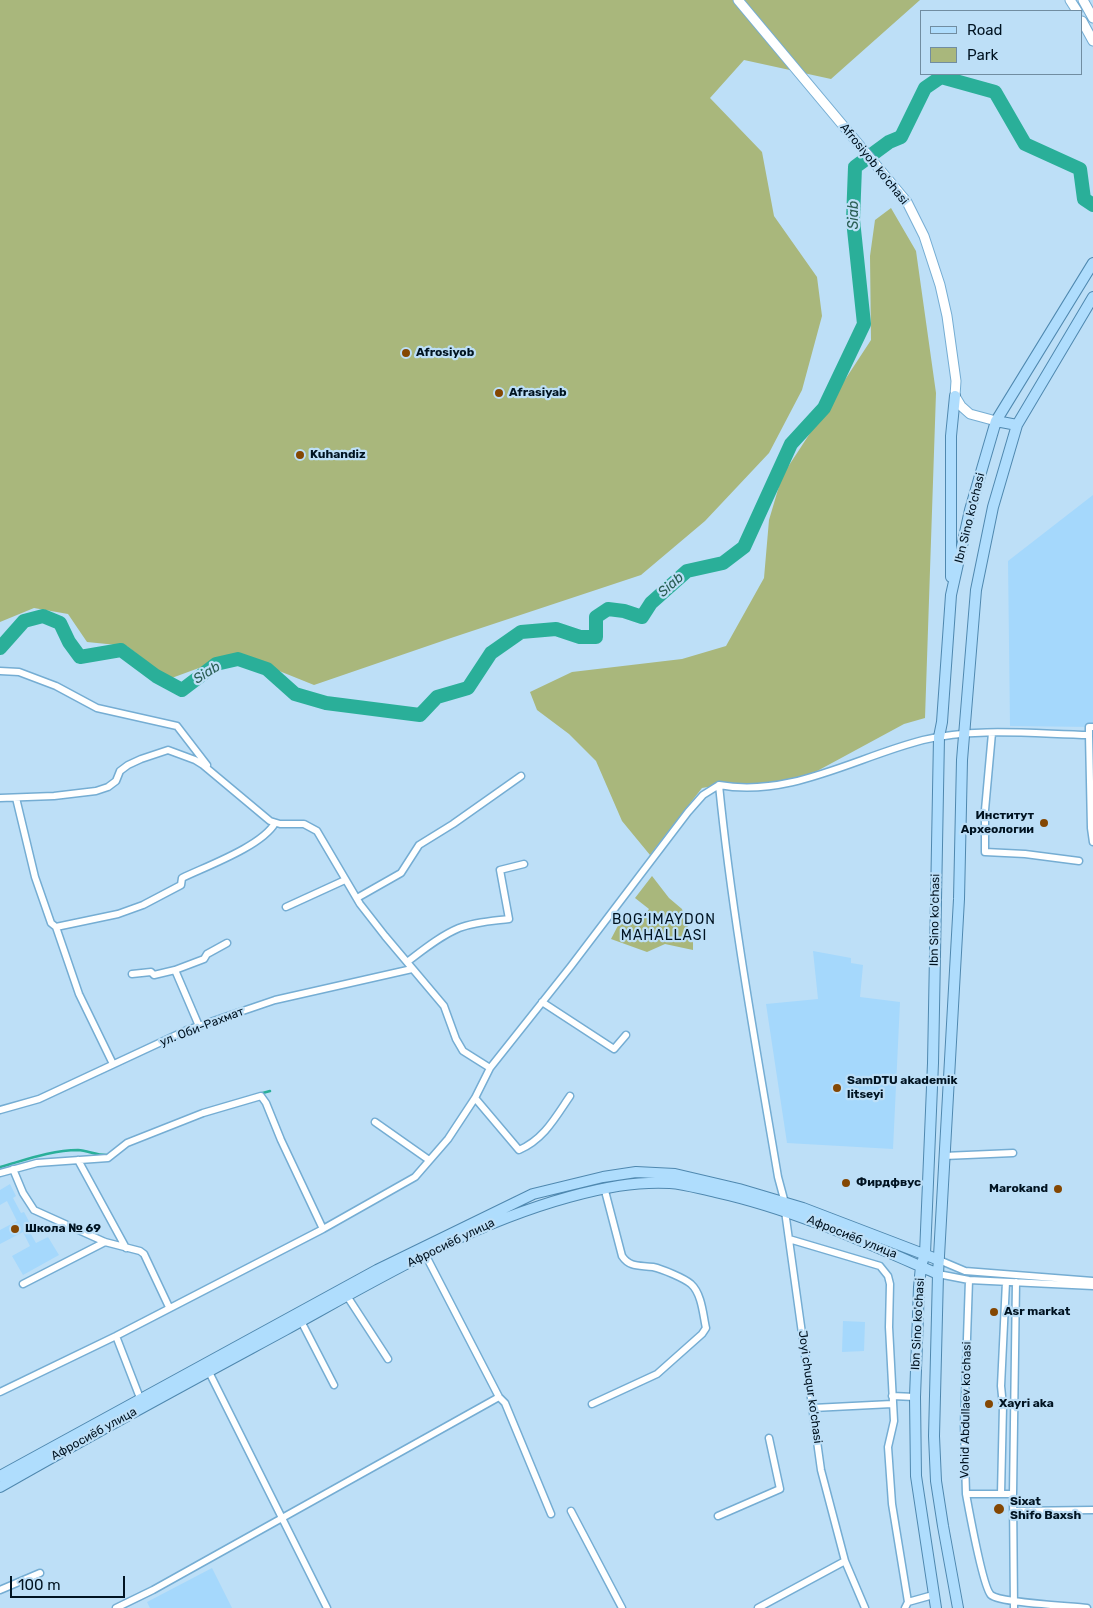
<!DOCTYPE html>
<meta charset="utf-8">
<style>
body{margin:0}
#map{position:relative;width:1093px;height:1608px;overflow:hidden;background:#bddff7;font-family:Rubik,sans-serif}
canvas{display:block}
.legend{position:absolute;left:920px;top:10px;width:162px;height:65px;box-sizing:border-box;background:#bddff7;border:1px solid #718da1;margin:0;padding:6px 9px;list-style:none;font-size:15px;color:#001321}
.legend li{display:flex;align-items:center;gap:10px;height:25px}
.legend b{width:25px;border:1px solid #718da1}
.scale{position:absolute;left:10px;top:1576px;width:115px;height:22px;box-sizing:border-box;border:2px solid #001321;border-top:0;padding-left:6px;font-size:15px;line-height:18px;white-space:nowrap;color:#001321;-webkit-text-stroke:4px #bddff7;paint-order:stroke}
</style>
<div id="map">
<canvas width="1093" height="1608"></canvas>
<ul class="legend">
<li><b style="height:6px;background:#afddfd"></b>Road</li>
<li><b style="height:14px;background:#a9b77c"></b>Park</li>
</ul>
<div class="scale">100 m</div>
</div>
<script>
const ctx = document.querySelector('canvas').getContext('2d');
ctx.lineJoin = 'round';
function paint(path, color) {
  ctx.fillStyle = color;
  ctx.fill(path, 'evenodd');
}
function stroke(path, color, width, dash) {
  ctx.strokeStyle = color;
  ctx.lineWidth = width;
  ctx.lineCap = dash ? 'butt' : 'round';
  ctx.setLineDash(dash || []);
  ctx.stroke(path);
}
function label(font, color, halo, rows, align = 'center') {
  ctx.font = font + ' Rubik,sans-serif';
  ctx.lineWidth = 4.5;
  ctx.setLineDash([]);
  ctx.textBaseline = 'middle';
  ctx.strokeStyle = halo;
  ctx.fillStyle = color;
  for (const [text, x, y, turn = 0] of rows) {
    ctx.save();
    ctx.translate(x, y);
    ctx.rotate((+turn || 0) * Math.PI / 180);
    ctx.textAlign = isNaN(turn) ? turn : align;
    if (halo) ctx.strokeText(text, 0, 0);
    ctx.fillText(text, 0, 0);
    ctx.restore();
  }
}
paint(new Path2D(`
 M1093 495V727L1010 726 1008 561Z
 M813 951 851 958V963L863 965 860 997 900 1002 893 1149 787 1143 766 1004 818 999Z
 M10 1184 16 1196 13 1198 21 1213 24 1212 32 1227 28 1229 36 1243 48 1237 59 1255 23 1275 12 1256 30 1246 23 1232 0 1244V1230L17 1221 7 1201 0 1205V1190Z
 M843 1321 865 1322 864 1351 842 1352Z
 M212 1568 232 1608H150L147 1602Z`), '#a5d8fc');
paint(new Path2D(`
 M0 0H920L831 79 744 60 710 98 762 152 774 216 817 277 822 316 802 390 769 453 705 521 641 575 451 638 314 685 237 654 169 679 127 646 87 642 68 614 34 608 0 622Z
 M891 208 916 251 936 393 925 718 904 724 795 783H731L702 788 650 855 622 821 596 761 569 734 537 710 530 692 572 672 682 659 726 646 764 578 769 520 782 476 871 340 870 256 875 220Z
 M652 876 669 898 682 909 693 943V950L665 944 647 952 611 939 623 916 639 924 649 909 635 898Z`), '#a9b77c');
stroke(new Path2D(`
 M259 1094 270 1091
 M0 1167C25 1160 52 1150 78 1150 89 1151 98 1156 109 1155`), '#2aaf99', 2.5);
stroke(new Path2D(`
 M0 648 24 621 43 616 60 623 69 642 80 657 121 650 156 676 182 690 216 664 238 659 267 669 295 694 326 703 420 715 437 697 468 688 491 653 521 632 556 629 580 637H596V617L608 609 624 611 642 617 651 603 687 571 723 563 744 547 791 444 824 408 864 324 853 220 855 167 889 142 901 137 925 88 941 77 995 92 1025 144 1080 169 1084 199 1093 205`), '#2aaf99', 14);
const street = new Path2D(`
 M0 671 19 672 56 686 97 708 177 726 207 765
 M992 733 985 810V852L1025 854 1079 861
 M1089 735V727H1093
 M719 785C732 916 756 1047 778 1177L785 1203
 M0 798 54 796 96 791 108 787 116 781 120 771 128 765 141 759 168 750 195 760 203 765 270 821 280 824H304L317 831 360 904 385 936 444 1006 456 1039 463 1051 490 1068
 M16 798 35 877 51 923 56 927 79 994 113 1064
 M1091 828 1093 842
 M357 898 401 873 419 845 453 824 521 776
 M286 907 345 880
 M56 927 118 914 143 905 181 885 182 878C207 866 262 846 275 823
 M407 962C423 950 440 936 459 928 475 922 493 921 509 919L500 870 524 864
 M132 974 151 972 154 975 175 970
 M542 1002 614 1049 626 1035
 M199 1026 175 970 204 959 207 954 227 943
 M475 1098 519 1150C544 1139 555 1118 570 1096
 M0 1110 39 1099 187 1030 275 1000 412 969
 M375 1122 429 1160
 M944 1156 1013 1153
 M78 1160 126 1248
 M13 1169 23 1193 34 1210 105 1242 140 1251 144 1254 169 1307
 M0 1173 37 1163 108 1158 127 1143 203 1113 261 1096 266 1103 281 1140 323 1229
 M785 1211 821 1470 845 1561 865 1608
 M789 1239 880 1266 888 1276 890 1284 889 1327 894 1421 888 1447 892 1504 908 1602
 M425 1254 499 1397 505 1403 551 1514
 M939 1260 965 1271 1093 1281
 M938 1274 969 1280 1093 1286
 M969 1280 964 1425 966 1494H1013
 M23 1284 105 1242
 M347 1296 388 1359
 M301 1321 334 1385
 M116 1336 140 1398
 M208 1370 327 1608
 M0 1392 116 1336 323 1229 415 1177 448 1139 475 1098 490 1068 571 966 688 812 703 795 719 785C790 798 856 757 923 740 976 727 1035 734 1089 735L1091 828H1093
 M892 1396 915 1397
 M592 1404 657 1374 702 1334 706 1328C703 1315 702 1294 691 1284 684 1278 662 1269 653 1267 640 1265 630 1268 622 1256L604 1187
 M813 1408 892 1404
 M966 1494C969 1510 983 1588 991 1595 1000 1603 1071 1606 1087 1608
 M1001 1494 1003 1406 1001 1386 1006 1282
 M571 1511 622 1608
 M1014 1511 1093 1510
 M718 1516 780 1489 769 1438
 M0 1590 40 1573
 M116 1608 153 1590 499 1397
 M758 1608 845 1561
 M905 1608 908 1602 933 1595
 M1014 1608 1013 1494 1016 1282`);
const secondary = new Path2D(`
 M738 0 907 202 924 236 940 285 947 316 956 381 955 396 961 406 970 414 996 421
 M1070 0 1077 11
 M1083 0 1093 18
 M1082 21 1093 41`);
const primary = new Path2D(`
 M996 421 1017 425
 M951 577V436L955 396
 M0 1476 377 1270 533 1194 603 1177 636 1172 675 1174 739 1189 803 1208 939 1260
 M0 1487C94 1433 189 1382 285 1330 376 1280 467 1225 569 1197 602 1188 635 1181 670 1183 685 1184 701 1189 716 1192 793 1209 865 1242 938 1274
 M936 1608 916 1476 915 1397 919 1287 921 1266 925 1254 933 1063 939 737 942 722 951 595 970 510 996 421 1093 263
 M958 1608 943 1526 936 1481 934 1436 938 1274 959 899 962 760 976 590 993 507 1017 425 1093 297`);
stroke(street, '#75add3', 9);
stroke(secondary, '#75add3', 11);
stroke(primary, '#4f88af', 12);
stroke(street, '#fff', 6);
stroke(secondary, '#fff', 9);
stroke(primary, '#afddfd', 10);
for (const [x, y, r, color] of [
 [406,353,5,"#844703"],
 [499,393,5,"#844703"],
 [300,455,5,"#844703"],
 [1044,823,5,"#844703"],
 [837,1088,5,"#844703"],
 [846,1183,5,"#844703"],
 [1058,1189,5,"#844703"],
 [15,1229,5,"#844703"],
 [994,1312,5,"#844703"],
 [989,1404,5,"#844703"],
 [999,1509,6,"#844703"]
]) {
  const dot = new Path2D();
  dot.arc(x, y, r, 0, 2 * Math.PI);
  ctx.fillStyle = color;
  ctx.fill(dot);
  stroke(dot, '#bddff7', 2);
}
label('12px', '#001321', '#bddff7', [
 ["Afrosiyob ko'chasi",874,164,51],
 ["Ibn Sino ko'chasi",970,518,-76],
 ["Ibn Sino ko'chasi",935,920,-89],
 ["ул. Оби-Рахмат",202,1027,-21],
 ["Афросиёб улица",852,1237,22],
 ["Афросиёб улица",451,1243,-26],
 ["Ibn Sino ko'chasi",918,1324,-87],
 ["Joyi chuqur ko'chasi",810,1387,82],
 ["Vohid Abdullaev ko'chasi",966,1410,-89],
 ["Афросиёб улица",94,1434,-29]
]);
label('bold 12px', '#001321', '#bddff7', [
 ["Afrosiyob",416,353],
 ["Afrasiyab",509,393],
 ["Kuhandiz",310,455],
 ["Институт",1034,816,"right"],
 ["Археологии",1034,830,"right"],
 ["SamDTU akademik",847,1081],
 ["litseyi",847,1095],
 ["Фирдфвус",856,1183],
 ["Marokand",1048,1189,"right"],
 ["Школа № 69",25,1229],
 ["Asr markat",1004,1312],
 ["Xayri aka",999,1404],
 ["Sixat",1010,1502],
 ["Shifo Baxsh",1010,1516]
], 'left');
label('italic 14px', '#2b5e54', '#bddff7', [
 ["Siab",854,215,-90],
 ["Siab",671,585,-42],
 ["Siab",207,673,-32]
]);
ctx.letterSpacing = '1px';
label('14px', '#001321', '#bddff7', [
 ["BOG‘IMAYDON",664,920],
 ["MAHALLASI",664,936]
]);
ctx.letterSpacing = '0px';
</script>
